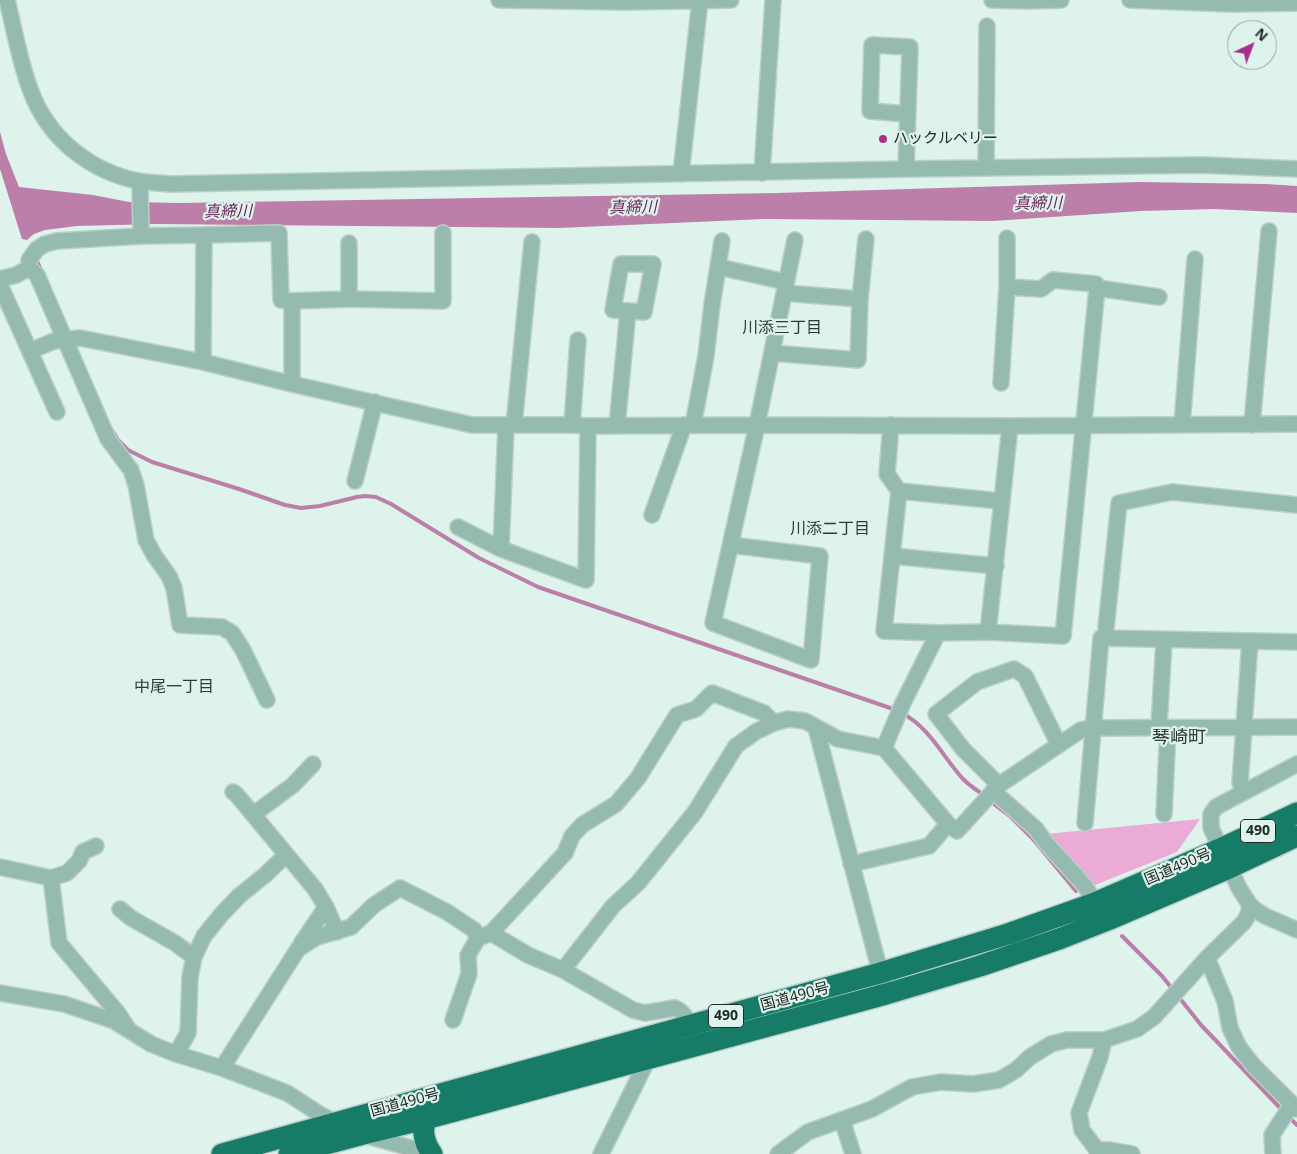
<!DOCTYPE html>
<meta charset="utf-8">
<style>
body{margin:0}
#map{position:relative;width:1297px;height:1154px;overflow:hidden;background:#def3ec;font-family:"Open Sans",sans-serif}
canvas{display:block}
.north{position:absolute;left:1227px;top:20px;width:50px;height:50px;box-sizing:border-box;background:#def3ec;border:1px solid #92a29d;border-radius:50%;rotate:43deg;font-size:14px;font-weight:700;line-height:20px;text-align:center;color:#212826}
.north::after{content:'';display:block;margin:auto;width:18px;height:22px;background:#a53089;clip-path:polygon(50% 0,100% 100%,50% 72%,0 100%)}
</style>
<div id="map">
<canvas width="1297" height="1154"></canvas>
<div class="north">N</div>
</div>
<script>
const ctx = document.querySelector('canvas').getContext('2d');
ctx.lineJoin = 'round';
function paint(path, color) {
  ctx.fillStyle = color;
  ctx.fill(path, 'evenodd');
}
function stroke(path, color, width, dash) {
  ctx.strokeStyle = color;
  ctx.lineWidth = width;
  ctx.lineCap = dash ? 'butt' : 'round';
  ctx.setLineDash(dash || []);
  ctx.stroke(path);
}
function label(font, color, halo, rows, align = 'center') {
  ctx.font = font + ' "Open Sans","Noto Sans JP",sans-serif';
  ctx.lineWidth = 4.5;
  ctx.setLineDash([]);
  ctx.textBaseline = 'middle';
  ctx.strokeStyle = halo;
  ctx.fillStyle = color;
  for (const [text, x, y, turn = 0] of rows) {
    ctx.save();
    ctx.translate(x, y);
    ctx.rotate((+turn || 0) * Math.PI / 180);
    ctx.textAlign = isNaN(turn) ? turn : align;
    if (halo) ctx.strokeText(text, 0, 0);
    ctx.fillText(text, 0, 0);
    ctx.restore();
  }
}
paint(new Path2D(`
 M1200 819 1177 852 1090 887 1046 834Z`), '#eaabd6');
paint(new Path2D(`
 M0 132 6 154 19 187 93 195 129 202 179 203 776 193 1140 182 1266 184 1297 186V213L1214 209 1141 211 993 221 764 219 559 228 156 224 77 226 45 230 34 234 27 240 22 239 0 169Z`), '#bc7faa');
stroke(new Path2D(`
 M35 257 42 272
 M110 427 118 440 128 450 152 462 239 489 285 505 301 508 320 506 357 497 365 496 376 497 391 504 479 558 538 587 896 710
 M902 713C930 728 943 757 963 779 970 786 978 791 985 796
 M990 801 1011 817 1032 838 1076 891
 M1122 936 1162 976 1174 991
 M1178 996 1201 1025 1283 1111
 M1288 1116 1297 1125`), '#bc7faa', 4);
const minor = new Path2D(`
 M7 0C15 33 21 68 34 99 53 142 93 172 138 181 149 183 161 183 172 184L906 169 1202 165 1297 169
 M499 0 626 2 731 0
 M992 0 1027 1 1061 0
 M1130 0 1231 4 1297 3
 M986 168 987 26
 M906 169 910 47 872 45 870 111 907 114
 M762 173 773 0
 M681 174 700 0
 M140 181 141 236
 M204 235 279 233 281 300 292 301 349 299 443 301V233
 M1007 238V287
 M349 243V299
 M621 264H653L644 312 613 310Z
 M719 267 786 282
 M29 268V260L37 249 45 244 57 241 141 236 204 235 203 362
 M0 279 16 275 29 268 37 275 108 439 131 470 136 485 146 540 154 555 169 576 174 588 180 625 222 627 232 633 243 650 267 700
 M0 285 57 412
 M784 293 860 299
 M292 301V384
 M30 351 54 341 80 338 203 362 292 384 472 425H572L588 426 757 425 1010 426 1297 424
 M772 353 858 360 860 299 866 239
 M1001 383 1007 287 1041 289 1053 280 1096 284 1097 288 1159 297
 M514 425 532 242
 M572 425 578 340
 M693 425 706 356 712 305 722 241
 M891 425 887 474 899 491 884 631 938 633 988 632 1063 636 1097 288
 M1182 425 1195 259
 M1252 425 1269 231
 M617 426 628 311
 M355 481 375 402
 M899 491 1001 501
 M652 515 684 425
 M458 527 501 549 586 580 588 426
 M731 545 820 556 811 660 713 623 757 425 795 240
 M501 549 506 426
 M892 556 996 566
 M1106 628 1119 503 1172 492 1297 505
 M988 632 1010 426
 M1159 727 1164 640
 M816 728 883 983
 M884 748 903 703 938 633
 M1297 764 1216 807 1211 814V828L1239 888 1250 905 1257 911 1265 916 1297 930
 M1240 783 1250 641
 M999 785 963 749 936 714 977 682 1014 669 1025 676 1059 745
 M993 791 1036 829 1046 843 1085 886 1095 903
 M233 792 236 794 315 889 326 907 337 932
 M254 814 293 785 313 764
 M1164 814 1168 728
 M1085 823 1101 638 1297 642
 M851 864 929 846 948 824
 M0 867 51 878 67 873 79 861 83 852 96 846
 M51 878 59 943 117 1012 127 1027
 M120 909 131 918 175 943 194 957
 M491 933 565 853 572 836 582 825 616 804 638 778 677 715 696 709 712 693 764 713 774 723
 M301 944 326 907
 M1207 958 1225 1001 1230 1028 1239 1047 1253 1065 1297 1109
 M563 970 613 906 638 883 695 812 736 746 757 731 774 723 788 719 805 721 838 739 884 748 948 824 957 831 999 785 1081 730 1093 728 1297 727
 M0 993 64 1004 114 1021 151 1044 176 1054 222 1068 287 1093 321 1115 338 1124
 M453 1020 469 974 468 955 478 938
 M176 1054 188 1033 190 977 194 957 204 936 221 915 239 896 265 875 286 855
 M222 1068 298 949 317 937 351 927 374 905 400 888 447 912 474 930 478 938 491 933 528 955 563 970 633 1010 645 1013 675 1008C685 1012 690 1024 694 1034
 M842 1120 853 1154
 M364 1135 432 1154
 M1097 1150H1109L1132 1154
 M601 1154 649 1057
 M778 1154 808 1132 872 1109 912 1087 941 1082 973 1084 999 1080 1016 1070 1030 1057 1051 1044 1067 1040H1104L1137 1029 1154 1017 1207 958 1244 922 1248 915 1250 905
 M1097 1154V1150L1082 1130 1079 1113 1100 1057 1104 1040
 M1273 1154 1272 1135 1292 1104`);
const highway = new Path2D(`
 M425 1119C422 1133 424 1143 432 1154
 M222 1154 880 973 1008 934 1095 903 1220 849 1297 813
 M289 1154 363 1134 425 1119 698 1045 886 994 980 966 1059 939 1110 919 1229 868 1297 836`);
stroke(minor, '#bccec8', 18);
stroke(highway, '#bccec8', 24);
stroke(minor, '#95baaf', 15);
stroke(highway, '#167c68', 21);
for (const [x, y, r, color] of [
 [883,139,5,"#a53089"]
]) {
  const dot = new Path2D();
  dot.arc(x, y, r, 0, 2 * Math.PI);
  ctx.fillStyle = color;
  ctx.fill(dot);
  stroke(dot, '#def3ec', 2);
}
for (const [x, y, w] of [
 [1258,831,35],
 [726,1016,35]
]) {
  const box = new Path2D();
  box.roundRect(x - w / 2, y - 11.5, w, 23, 4);
  ctx.fillStyle = '#def3ec';
  ctx.fill(box);
  stroke(box, '#212826', 1);
}
label('bold 14px', '#212826', null, [
 ["490",1258,831],
 ["490",726,1016]
]);
label('15px', '#212826', '#def3ec', [
 ["ハックルベリー",893,139]
], 'left');
label('15px', '#212826', '#def3ec', [
 ["国道490号",1178,867,-23],
 ["国道490号",795,997,-15],
 ["国道490号",405,1103,-15]
]);
label('italic 16px', '#6d245b', '#def3ec', [
 ["真締川",1038,204,-1],
 ["真締川",633,208,-1],
 ["真締川",228,212,-1]
]);
label('16px', '#2b3b36', '#def3ec', [
 ["川添三丁目",782,328],
 ["川添二丁目",830,529],
 ["中尾一丁目",174,687]
]);
label('18px', '#2b3b36', '#def3ec', [
 ["琴崎町",1179,738]
]);
</script>
